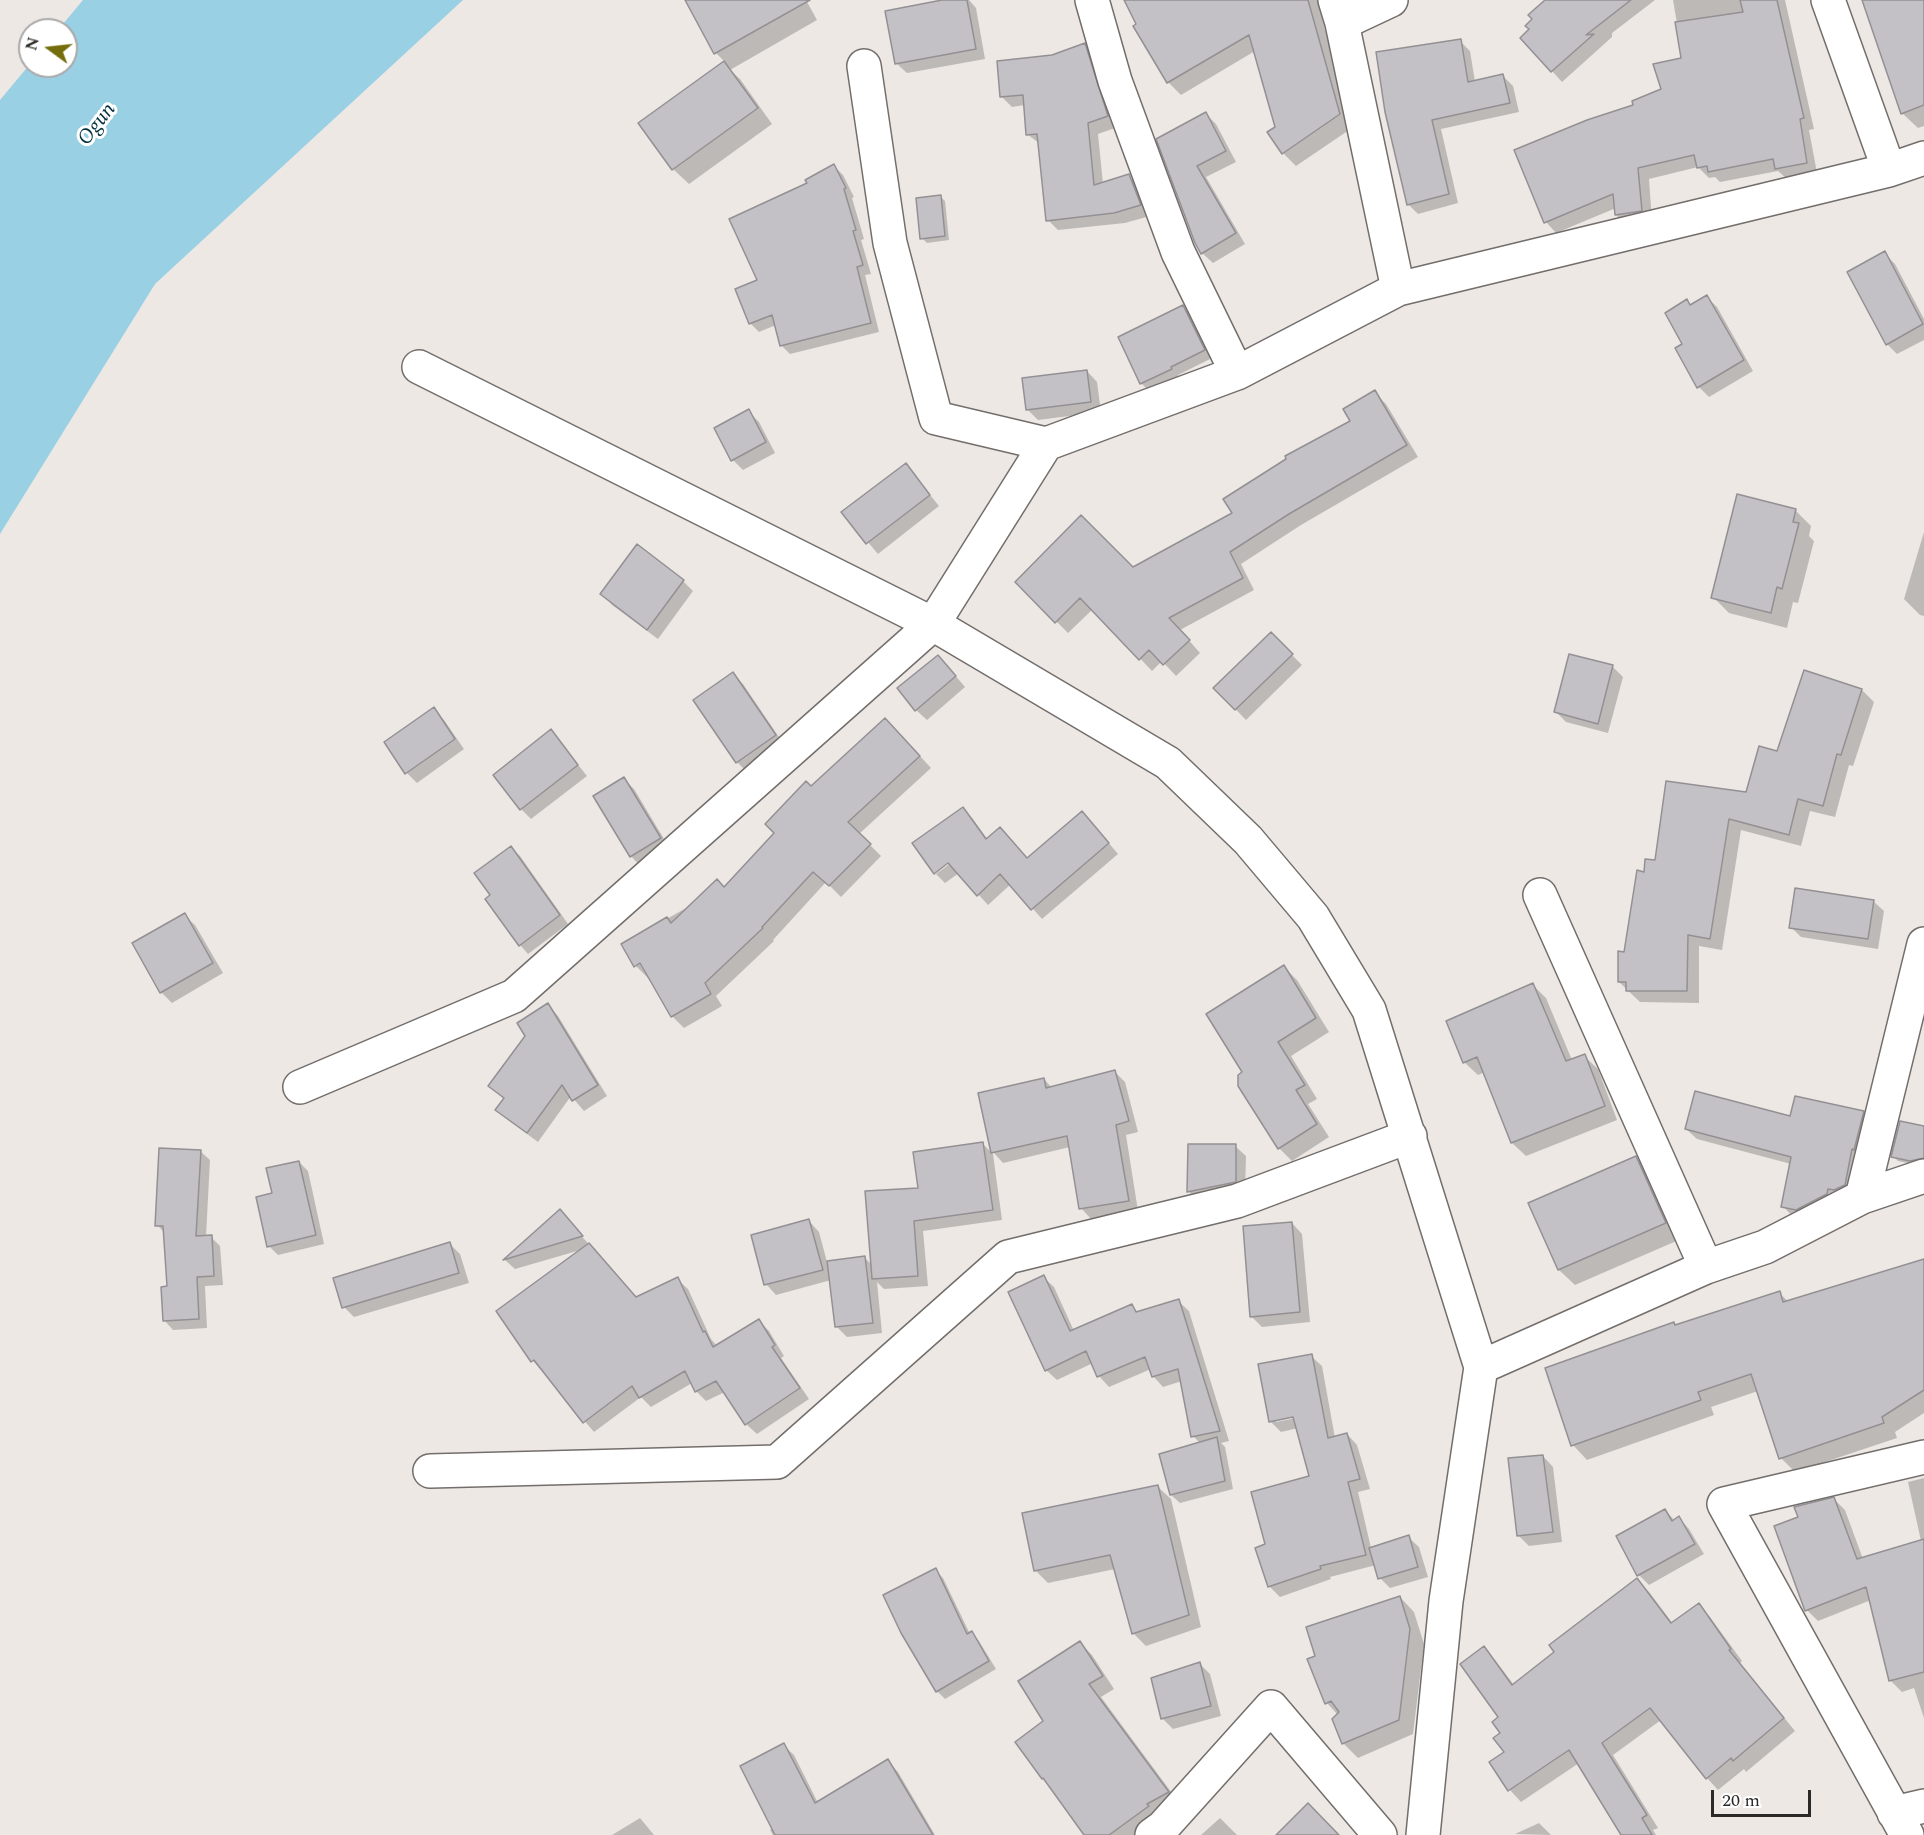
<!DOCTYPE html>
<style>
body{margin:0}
#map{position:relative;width:1924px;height:1835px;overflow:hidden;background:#ede8e4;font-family:Spectral,serif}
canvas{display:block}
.north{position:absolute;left:18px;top:18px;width:60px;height:60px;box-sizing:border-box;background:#fff;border:2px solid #aaa9a9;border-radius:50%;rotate:285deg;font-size:16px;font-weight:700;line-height:24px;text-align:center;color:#2b2928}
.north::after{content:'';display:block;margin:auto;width:21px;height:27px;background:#756d0b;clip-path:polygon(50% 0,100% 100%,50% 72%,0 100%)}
.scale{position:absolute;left:1711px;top:1790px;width:100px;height:27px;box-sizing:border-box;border:3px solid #2b2928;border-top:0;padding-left:8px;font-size:18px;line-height:21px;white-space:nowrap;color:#2b2928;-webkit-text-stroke:4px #fff;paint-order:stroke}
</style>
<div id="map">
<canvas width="1924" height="1835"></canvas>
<div class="north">N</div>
<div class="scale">20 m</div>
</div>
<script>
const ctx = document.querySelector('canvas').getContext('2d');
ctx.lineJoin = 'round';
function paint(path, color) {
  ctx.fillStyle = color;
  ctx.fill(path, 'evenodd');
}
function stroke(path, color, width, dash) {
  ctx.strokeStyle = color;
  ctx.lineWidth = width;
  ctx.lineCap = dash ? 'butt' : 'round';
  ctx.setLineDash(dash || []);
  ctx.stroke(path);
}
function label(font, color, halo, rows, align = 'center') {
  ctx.font = font + ' Spectral,serif';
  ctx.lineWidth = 6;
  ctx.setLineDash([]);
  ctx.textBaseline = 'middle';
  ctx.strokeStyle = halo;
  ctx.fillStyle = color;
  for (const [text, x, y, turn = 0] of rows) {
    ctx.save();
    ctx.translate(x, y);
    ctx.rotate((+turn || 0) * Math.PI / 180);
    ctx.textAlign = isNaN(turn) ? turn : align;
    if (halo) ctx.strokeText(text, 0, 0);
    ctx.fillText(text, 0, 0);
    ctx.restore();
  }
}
paint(new Path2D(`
 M83 0H463L155 284 0 534V100L30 64V66H66V30H58Z`), '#9ad0e4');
paint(new Path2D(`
 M686 0H806L817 20 730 70 740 79 772 124 689 184 673 169 725 62 716 53Z
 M951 0H969L976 8 985 59 907 73 896 63Z
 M1125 0H1317L1352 128 1296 166 1283 153 1255 51 1181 95 1168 82Z
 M1547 0H1655L1612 33V37L1562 82 1552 71 1531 30Z
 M1673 0H1785L1814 129 1809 130 1817 173 1787 179 1778 171 1720 182 1715 177 1709 178 1698 167 1649 179 1652 221 1627 225 1616 215V208L1556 233 1546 222 1635 106 1663 90 1683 59Z
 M1864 0H1924V126L1918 128 1902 113Z
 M1460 41 1470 51 1475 82 1503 76 1513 86 1519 112 1441 129 1458 203 1418 214 1408 204 1386 111Z
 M1084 45 1095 55 1118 127 1098 134 1103 184 1129 176 1139 187 1150 216 1125 223 1058 230 1048 220 1040 144 1027 134 1025 105 1012 107 1002 97 1053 56Z
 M1206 114 1216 124 1236 162 1206 177 1245 244 1213 263 1202 253 1158 139Z
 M834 166 843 175 854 197 852 198 864 239 861 240 871 274 865 275 879 332 790 354 781 345 776 325 759 332 750 323 759 281 809 184Z
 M940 196 945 201 949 240 927 243 922 238Z
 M1884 253 1895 264 1924 319V340L1897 354 1887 344Z
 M1707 297 1717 307 1753 371 1709 397 1699 387 1684 344 1687 301 1692 306Z
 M1183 307 1191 315 1212 358 1178 375 1179 378 1149 391 1141 383Z
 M1087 371 1097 382 1101 412 1038 420 1027 409Z
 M1374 392 1386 404 1418 457 1301 525 1241 564 1254 590 1180 630 1200 653 1176 676 1162 661 1152 671 1093 609 1068 633 1017 582 1133 569 1234 513 1288 460 1352 422Z
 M748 411 759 422 775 453 743 470 733 460Z
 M906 465 939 506 878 554 843 513Z
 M1795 510 1811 526 1809 536 1814 541 1798 603 1793 602 1787 628 1729 613 1713 597Z
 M1924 532V616L1920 615 1904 599Z
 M683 581 693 591 658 639 612 605 602 594Z
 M1271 634 1302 665 1246 720 1215 688Z
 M948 667 965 687 927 720 916 710Z
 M1613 667 1623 677 1608 733 1566 722 1555 711Z
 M733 674 743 684 785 746 747 772 737 762Z
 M1862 690 1874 702 1853 766 1849 765 1835 817 1810 811 1801 846 1741 830 1722 950 1699 946V1003L1640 1002 1619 982 1645 874 1656 862 1747 794 1778 752Z
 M433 709 444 720 464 749 417 783 407 773Z
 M551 731 587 776 531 819 521 809Z
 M897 731 931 768 859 834 881 856 841 897 826 882 773 940 774 941 716 996 722 1006 684 1028 672 1016 649 976 648 978 636 966 623 944 693 904 725 889 776 833 811 788Z
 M624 779 634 789 670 849 641 867 631 856Z
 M963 809 973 819 988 840 1027 859 1092 823 1118 854 1042 919 1011 884 988 905 959 873 945 883 936 874 955 860Z
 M511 848 520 856 568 924 528 954 520 945 492 896Z
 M1873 901 1884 911 1878 949 1801 937 1791 927Z
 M184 915 195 925 223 973 172 1003 161 992 134 944Z
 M1284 967 1297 980 1329 1032 1291 1056 1317 1099 1308 1104 1329 1137 1292 1161 1279 1148 1244 1072Z
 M1533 985 1546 998 1572 1060 1584 1056 1598 1069 1617 1120 1526 1156 1512 1143 1485 1072 1478 1075 1464 1062Z
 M548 1005 558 1016 607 1096 584 1111 571 1096 538 1142 508 1120 497 1110 505 1100 490 1086Z
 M1114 1071 1125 1082 1138 1132 1126 1135 1138 1211 1091 1219 1081 1208 1070 1147 1003 1163 993 1152 1044 1079 1052 1088Z
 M1863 1113 1873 1123 1855 1195 1793 1217 1783 1206 1791 1164 1697 1139 1686 1129Z
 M1924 1128V1162L1916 1165 1898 1161 1893 1156Z
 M982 1143 993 1154 1002 1220 923 1231 928 1286 884 1289 877 1282 882 1333 847 1337 836 1326 831 1280 776 1295 766 1284 809 1221 819 1232 827 1262 865 1258 873 1266Z
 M1189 1146H1235L1246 1156 1245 1192 1199 1202 1189 1192Z
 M200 1151 210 1160 206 1237H211L220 1246 223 1285 205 1286 207 1328 173 1330 164 1320 168 1288 165 1233 157 1225Z
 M1636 1158 1651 1173 1681 1239 1575 1285 1559 1270Z
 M299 1162 308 1171 324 1244 278 1255 269 1246 274 1194Z
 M560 1212 637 1298 677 1279 688 1289 711 1339 717 1346 759 1321 769 1331 784 1356 781 1358 809 1399 757 1434 746 1424 725 1392 706 1401 696 1391 692 1383 651 1407 641 1397 594 1432 533 1361 584 1249 515 1269 505 1260Z
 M1292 1223 1302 1234 1310 1322 1262 1327 1251 1316Z
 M450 1244 460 1254 469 1283 354 1317 344 1307Z
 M1924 1260V1413L1895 1432 1897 1438 1795 1472 1781 1458 1758 1391 1711 1407 1714 1415 1587 1460 1573 1445 1676 1326 1779 1293 1789 1302Z
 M1043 1277 1054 1287 1074 1331 1132 1306 1139 1313 1178 1301 1189 1311 1229 1441 1221 1443 1225 1447 1233 1489 1180 1503 1171 1495 1160 1455 1200 1443 1193 1436 1182 1381 1163 1387 1153 1376 1151 1369 1109 1387 1099 1376 1093 1363 1057 1380 1046 1370Z
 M1311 1356 1322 1366 1335 1438 1347 1434 1357 1445 1370 1489 1358 1492 1371 1548 1408 1537 1419 1547 1428 1577 1390 1588 1380 1578 1376 1565 1330 1577 1331 1579 1280 1597 1269 1586 1267 1545 1311 1477 1298 1428 1281 1432 1270 1421ZM1300 1415 1301 1417 1276 1422V1419Z
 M1543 1456 1553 1467 1562 1542 1529 1546 1519 1536Z
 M1924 1478V1718L1914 1688 1902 1692 1891 1681 1871 1600 1818 1621 1807 1610 1799 1518 1834 1499 1845 1510 1863 1559 1921 1541 1908 1482Z
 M1158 1487 1171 1499 1201 1627 1146 1646 1134 1634 1115 1569 1048 1583 1035 1570Z
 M1665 1510 1675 1521 1679 1518 1689 1529 1704 1554 1649 1585 1639 1575Z
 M935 1570 943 1578 970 1634 972 1633 979 1641 996 1669 945 1699 937 1691Z
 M1637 1580 1649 1592 1673 1624 1698 1605 1710 1617 1742 1661 1740 1663 1795 1731 1746 1772 1744 1769 1718 1790 1707 1778 1661 1720 1613 1755 1658 1828 1653 1830 1656 1835H1622L1579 1763 1521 1802 1510 1790 1491 1762 1506 1752 1500 1717 1484 1648 1495 1660 1514 1685 1557 1652Z
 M1400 1597 1414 1612 1424 1644 1413 1734 1358 1758 1343 1743 1338 1715 1327 1703 1317 1657Z
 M1080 1643 1092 1655 1114 1689 1101 1697 1180 1804 1138 1835H1085L1045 1721Z
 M1200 1664 1210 1674 1221 1716 1173 1729 1162 1718Z
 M783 1745 794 1755 818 1803 888 1761 898 1772 935 1835H773L770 1830 773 1828Z
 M640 1818 654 1835H612Z
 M1220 1818 1237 1835H1201Z
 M1539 1823 1551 1835 1515 1834Z`), '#0003');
const building = new Path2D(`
 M685 0H810L714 54Z
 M942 0H967L976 49 895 64 885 11Z
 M1124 0H1308L1340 114 1282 154 1267 132 1275 127 1249 35 1167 83 1133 26 1136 24Z
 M1545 0H1631L1586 35 1594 34 1551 72 1520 38 1529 29 1525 26 1532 19 1528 15Z
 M1740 0H1777L1804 118 1800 119 1807 163 1775 169 1773 159 1708 172 1707 166 1697 168 1694 155 1638 168 1642 211 1615 215 1613 194 1544 223 1514 150 1587 120 1633 105 1632 101 1661 89 1653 64 1681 58 1675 22 1743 12Z
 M1862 0H1924V105L1901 114Z
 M1461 39 1468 82 1503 74 1510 103 1432 120 1449 194 1407 205 1385 112 1376 52Z
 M1085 43 1108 116 1088 123 1094 185 1129 174 1141 205 1114 213 1046 221 1037 134 1026 135 1023 95 1000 97 997 61 1052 55Z
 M724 61 758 108 672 170 638 123Z
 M1206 112 1226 151 1197 166 1236 233 1201 254 1195 243 1156 139Z
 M834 164 846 188 844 189 856 230 853 231 863 265 857 267 871 323 780 346 772 315 749 324 735 289 757 280 729 219 807 183 805 180Z
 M941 195 945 236 920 239 916 198Z
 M1885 251 1923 324 1886 345 1847 272Z
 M1707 295 1744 360 1697 388 1675 348 1682 344 1665 313 1687 299 1690 305Z
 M1183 305 1205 350 1171 367 1172 369 1140 384 1118 337Z
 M1087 370 1091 402 1026 410 1022 378Z
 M1375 390 1407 445 1289 514 1230 552 1243 578 1169 618 1190 640 1163 665 1149 650 1139 660 1080 598 1055 623 1015 582 1081 515 1133 567 1232 513 1223 499 1286 459 1285 456 1350 421 1343 409Z
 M749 409 766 442 731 461 714 428Z
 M906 463 930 495 866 544 841 512Z
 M1737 494 1796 509 1793 522 1799 523 1782 589 1777 587 1771 613 1711 598Z
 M637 544 684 580 647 630 600 594Z
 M1271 632 1293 654 1235 710 1213 688Z
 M1569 654 1613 665 1598 724 1554 712Z
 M938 655 956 676 915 711 897 688Z
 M1804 670 1862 689 1841 755 1837 754 1823 806 1798 799 1789 835 1729 819 1710 939 1688 935 1687 991H1626V982H1618V951L1624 952 1637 870 1644 872 1645 859 1655 860 1666 781 1746 792 1759 746 1777 751Z
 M733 672 776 735 736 763 693 700Z
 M434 707 455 739 405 774 384 742Z
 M885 718 920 756 848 822 871 844 829 886 813 872 762 927 763 928 705 983 711 994 671 1017 640 963 634 967 621 944 667 917 671 923 717 879 724 887 774 833 765 824 806 781 811 786Z
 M551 729 578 765 520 810 493 775Z
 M624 777 661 838 630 857 593 796Z
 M963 807 986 839 1000 827 1027 858 1082 811 1109 843 1031 910 1000 874 977 896 948 863 934 874 912 843Z
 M511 846 560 915 519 946 485 899 490 895 474 873Z
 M1795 888 1874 900 1868 939 1789 928Z
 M185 913 213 963 160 993 132 943Z
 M1284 965 1316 1018 1278 1042 1305 1085 1296 1090 1317 1124 1278 1149 1238 1086V1075L1242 1072 1206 1014Z
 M1533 983 1566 1061 1585 1054 1605 1106 1511 1143 1477 1057 1463 1063 1446 1021Z
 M548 1003 598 1085 572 1101 562 1085 527 1133 495 1110 504 1098 488 1086 525 1036 517 1023Z
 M1115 1070 1129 1121 1116 1125 1129 1201 1079 1209 1067 1136 991 1153 978 1093 1044 1078 1046 1088Z
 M1695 1091 1790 1116 1795 1096 1864 1111 1854 1150 1852 1149 1845 1185 1834 1190 1828 1189 1827 1194 1796 1210 1781 1207 1791 1157 1685 1129Z
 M1900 1121 1924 1126V1158L1910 1161 1891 1157Z
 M983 1142 993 1210 914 1221 918 1276 872 1279 865 1191 918 1188 913 1152Z
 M1188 1144H1236V1182L1187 1192Z
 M159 1148 201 1150 196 1236 212 1235 214 1276 197 1277 199 1319 163 1321 161 1287 167 1286 163 1226H155Z
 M1636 1156 1666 1223 1558 1270 1528 1203Z
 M299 1161 316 1235 267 1247 256 1197 272 1193 266 1168Z
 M560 1209 583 1236 503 1260Z
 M809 1219 823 1270 764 1285 751 1235Z
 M1292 1222 1300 1312 1250 1317 1243 1226Z
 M450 1242 459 1273 342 1308 333 1278Z
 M589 1243 636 1297 678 1277 703 1332 705 1331 713 1347 759 1319 775 1345 772 1347 800 1388 745 1425 716 1381 695 1392 685 1371 639 1398 632 1386 583 1423 534 1360 531 1362 496 1311Z
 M865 1256 873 1323 835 1327 827 1261Z
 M1924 1259V1390L1882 1417 1884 1423 1779 1459 1751 1374 1698 1392 1701 1400 1571 1446 1545 1368 1674 1322 1675 1325 1780 1291 1783 1302Z
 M1044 1275 1070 1331 1132 1304 1136 1312 1179 1299 1220 1431 1191 1437 1178 1369 1152 1377 1145 1357 1097 1377 1086 1351 1045 1371 1008 1292Z
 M1312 1354 1328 1438 1347 1433 1360 1479 1348 1482 1366 1555 1320 1566 1321 1569 1268 1587 1255 1548 1265 1544 1251 1492 1309 1476 1293 1417 1269 1422 1258 1364Z
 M1217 1437 1225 1481 1170 1495 1159 1454Z
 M1543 1455 1553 1532 1517 1536 1508 1458Z
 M1158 1485 1189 1615 1132 1634 1110 1555 1034 1571 1022 1513Z
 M1834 1497 1857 1559 1924 1539V1672L1889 1681 1866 1587 1805 1611 1774 1526 1798 1517 1794 1507Z
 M1665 1509 1672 1521 1679 1516 1695 1544 1637 1576 1616 1536Z
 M1409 1535 1418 1567 1378 1579 1369 1548Z
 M936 1568 967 1634 972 1631 989 1661 936 1692 901 1633 883 1595Z
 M1637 1578 1671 1623 1699 1603 1731 1649 1729 1650 1784 1718 1733 1761 1731 1758 1706 1779 1650 1708 1602 1743 1647 1815 1642 1818 1652 1835H1621L1569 1750 1508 1791 1489 1762 1504 1752 1493 1738 1500 1733 1492 1722 1498 1717 1460 1664 1484 1646 1512 1685 1554 1652 1549 1645Z
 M1400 1596 1410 1629 1399 1720 1342 1744 1332 1719 1339 1712 1331 1701 1325 1704 1307 1659 1315 1656 1306 1627Z
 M1080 1641 1103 1676 1089 1684 1169 1792 1147 1804 1149 1806 1109 1835H1084L1043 1778 1042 1779 1015 1742 1043 1721 1018 1681Z
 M1200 1662 1211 1706 1161 1719 1151 1678Z
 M784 1743 815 1803 888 1759 933 1835H775L740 1766Z
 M1308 1803 1339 1835H1276Z`);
paint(building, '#c4c1c6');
stroke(building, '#939094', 1.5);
const minor = new Path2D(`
 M1092 0 1115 81 1178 252 1237 373
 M1335 0 1342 23 1398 289
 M1828 0 1889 170
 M1342 23 1391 0
 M864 66 890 243 936 418 1046 444 1237 373 1398 289 1889 170 1924 158
 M419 367 933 624 1168 763 1248 840 1313 917 1369 1010 1481 1367 1446 1601 1423 1835
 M1540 895 1706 1267
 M300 1087 514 996 933 624 1046 444
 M1862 1197 1924 944
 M1481 1367 1706 1267 1765 1247 1862 1197 1924 1176
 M430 1471 777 1462 1008 1257 1237 1201 1410 1136
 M1894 1813 1924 1806
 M1152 1835 1163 1827 1271 1707 1380 1835
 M1907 1835 1724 1504 1924 1457`);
stroke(minor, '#736e6b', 36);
stroke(minor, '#fff', 33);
label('italic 21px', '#00303e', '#fff', [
 ["Ogun",98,125,-52]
]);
</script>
